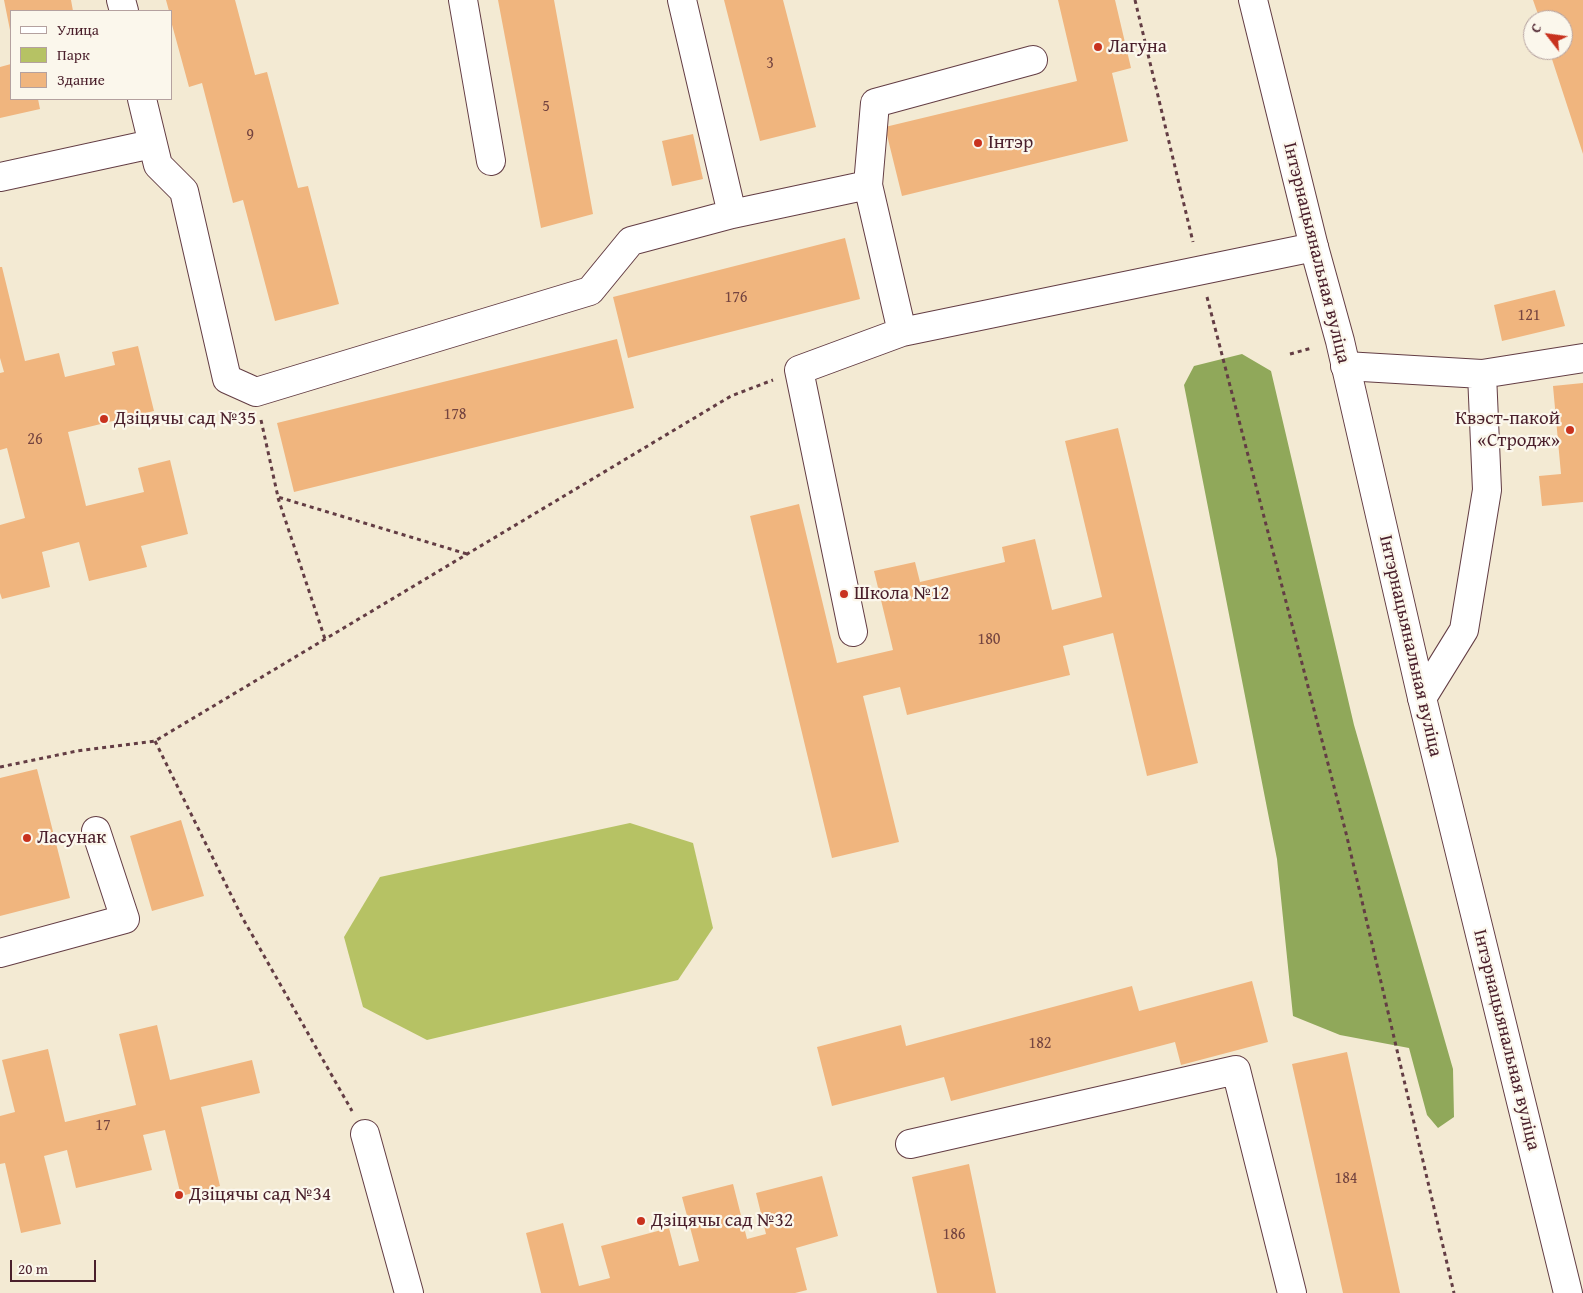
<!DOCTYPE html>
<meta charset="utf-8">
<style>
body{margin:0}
#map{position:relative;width:1583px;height:1293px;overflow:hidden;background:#f3ead3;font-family:"Gentium Book Plus",serif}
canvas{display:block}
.legend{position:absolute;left:10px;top:10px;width:162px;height:90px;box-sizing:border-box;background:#fbf7ec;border:1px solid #b4a19f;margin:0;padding:6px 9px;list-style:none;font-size:15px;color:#4a1f2b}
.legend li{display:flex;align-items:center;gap:10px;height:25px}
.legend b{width:25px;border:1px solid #b4a19f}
.north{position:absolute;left:1523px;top:10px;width:50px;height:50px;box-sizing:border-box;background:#fbf7ec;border:1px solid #b4a19f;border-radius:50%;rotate:300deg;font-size:14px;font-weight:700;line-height:20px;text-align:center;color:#4a1f2b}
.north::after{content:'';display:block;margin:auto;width:18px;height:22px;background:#c8321e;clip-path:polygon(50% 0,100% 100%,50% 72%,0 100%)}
.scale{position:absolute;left:10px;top:1260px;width:86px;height:22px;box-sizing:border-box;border:2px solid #4a1f2b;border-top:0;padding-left:6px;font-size:15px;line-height:18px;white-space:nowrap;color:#4a1f2b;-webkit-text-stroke:4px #fbf7ec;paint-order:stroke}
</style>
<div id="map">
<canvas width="1583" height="1293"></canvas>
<ul class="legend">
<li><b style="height:6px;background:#fff"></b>Улица</li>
<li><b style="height:14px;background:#b6c264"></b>Парк</li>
<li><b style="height:14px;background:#f0b57e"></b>Здание</li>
</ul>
<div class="north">С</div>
<div class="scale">20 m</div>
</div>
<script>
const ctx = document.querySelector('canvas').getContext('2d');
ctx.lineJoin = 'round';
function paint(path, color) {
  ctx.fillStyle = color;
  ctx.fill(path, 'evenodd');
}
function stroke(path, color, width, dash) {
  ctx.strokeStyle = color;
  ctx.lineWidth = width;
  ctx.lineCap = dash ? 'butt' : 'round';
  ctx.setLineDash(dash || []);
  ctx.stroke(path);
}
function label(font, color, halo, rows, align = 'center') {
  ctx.font = font + ' "Gentium Book Plus",serif';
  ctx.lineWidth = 4.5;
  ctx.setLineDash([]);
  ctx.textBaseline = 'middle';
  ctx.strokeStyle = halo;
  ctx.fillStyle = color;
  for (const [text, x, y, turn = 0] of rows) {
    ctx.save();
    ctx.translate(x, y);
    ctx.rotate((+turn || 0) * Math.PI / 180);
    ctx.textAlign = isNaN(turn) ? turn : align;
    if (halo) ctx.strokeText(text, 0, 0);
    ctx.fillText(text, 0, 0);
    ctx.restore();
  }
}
paint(new Path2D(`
 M630 823 693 843 713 928 678 980 427 1040 363 1007 344 937 380 877Z`), '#b6c264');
paint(new Path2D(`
 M1242 354 1271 371 1354 725 1453 1069 1454 1117 1438 1128 1427 1115 1409 1048 1340 1035 1293 1016 1277 859 1184 385 1194 366Z`), '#90a85a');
paint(new Path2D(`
 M4 0H71L73 11H11L10 30Z
 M166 0H235L255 75 267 72 298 188 308 186 339 304 275 321 243 200 233 203 202 83 189 87 171 21V11H169Z
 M498 0H554L593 214 541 228Z
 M724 0H783L816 127 760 141Z
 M1058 0H1115L1131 68 1112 73 1128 141 902 196 885 127 1077 81Z
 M1533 0H1583V154L1549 50H1563V20H1540Z
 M11 64V99H38L40 109 0 118V67Z
 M693 134 703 179 672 186 662 141Z
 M845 238 860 299 628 358 613 297Z
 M0 267H2L25 361 59 353 65 377 115 365 112 352 138 346 154 411 68 432 86 506 144 492 138 468 170 460 188 534 141 546 147 567 89 581 79 542 42 552 50 587 2 599 0 593V525L25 518 7 448 0 450V373L4 372 0 358Z
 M1555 290 1565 326 1502 341 1494 305Z
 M617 339 634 408 294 492 277 423Z
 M1583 383V502L1542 506 1539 476 1561 474 1553 386Z
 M1118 428 1198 763 1147 776 1113 633 1063 646 1070 675 907 715 900 687 863 696 899 842 832 858 750 516 799 504 837 663 893 650 874 571 915 562 920 582 1005 562 1002 547 1035 539 1052 610 1102 597 1065 441Z
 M37 769 70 898 0 916V778Z
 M181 820 204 896 152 911 130 836Z
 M1252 981 1268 1042 1181 1065 1175 1042 951 1101 944 1077 832 1106 817 1047 901 1025 906 1046 1132 986 1139 1011Z
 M157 1025 170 1080 252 1060 260 1093 201 1107 220 1186 181 1196 165 1130 143 1135 152 1170 76 1188 67 1150 44 1156 61 1224 21 1233 5 1163 0 1164V1116L15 1112 2 1060 48 1049 65 1122 136 1105 119 1034Z
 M1347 1052 1400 1293H1343L1292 1064Z
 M969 1164 996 1293H937L912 1177Z
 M822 1176 838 1236 796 1248 807 1290 795 1293H541L526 1233 563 1223 579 1286 610 1278 601 1246 669 1228 679 1266 699 1261 682 1197 733 1184 747 1239 766 1234 756 1193Z`), '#f0b57e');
const minor = new Path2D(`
 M121 0 124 11
 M463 0 491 161
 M682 0 732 214
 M142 99 158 165 184 191 227 379 256 392 590 291 631 241 732 214 868 185 902 332 1314 247
 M0 177 152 144
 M868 185 875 103 1033 60
 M1345 366 1482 374 1583 358
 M853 632 799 370 902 332
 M1422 698 1464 630 1487 490 1482 374
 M0 953 125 919 96 831
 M365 1134 409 1293
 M910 1144 1236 1070 1292 1293`);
const major = new Path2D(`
 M1253 0 1314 247 1340 341 1422 698 1568 1293`);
stroke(minor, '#633d44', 30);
stroke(major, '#633d44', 30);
stroke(new Path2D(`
 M1135 0 1193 242
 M1207 297 1346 833 1454 1293
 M1290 354 1312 348
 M261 420 278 497 467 554
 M278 498 325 639
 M155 741 242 917 352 1111
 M0 767 77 751 155 741 731 396 773 380`), '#633d44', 3, [4, 4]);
stroke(minor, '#fff', 28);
stroke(major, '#fff', 28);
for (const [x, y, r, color] of [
 [1098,47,5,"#c8321e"],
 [978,143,5,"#c8321e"],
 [104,419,5,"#c8321e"],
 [1570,430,5,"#c8321e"],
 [844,594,5,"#c8321e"],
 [27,838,5,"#c8321e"],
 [179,1195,5,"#c8321e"],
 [641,1221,5,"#c8321e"]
]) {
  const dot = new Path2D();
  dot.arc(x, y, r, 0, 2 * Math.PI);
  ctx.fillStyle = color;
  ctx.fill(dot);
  stroke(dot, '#fbf7ec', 2);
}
label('16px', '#744440', null, [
 ["3",770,64],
 ["5",546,107],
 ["9",250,136],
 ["176",736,298],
 ["121",1529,316],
 ["178",455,415],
 ["26",35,440],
 ["180",989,640],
 ["182",1040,1044],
 ["17",103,1126],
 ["184",1346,1179],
 ["186",954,1235]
]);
label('19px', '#4a1f2b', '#fbf7ec', [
 ["Лагуна",1108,47],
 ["Інтэр",988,143],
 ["Дзіцячы сад №35",114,419],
 ["Квэст-пакой",1560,419,"right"],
 ["«Стродж»",1560,441,"right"],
 ["Школа №12",854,594],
 ["Ласунак",37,838],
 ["Дзіцячы сад №34",189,1195],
 ["Дзіцячы сад №32",651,1221]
], 'left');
label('19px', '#4a1f2b', '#fbf7ec', [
 ["Інтэрнацыянальная вуліца",1316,253,76],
 ["Інтэрнацыянальная вуліца",1410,646,77],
 ["Інтэрнацыянальная вуліца",1506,1040,76]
]);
</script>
